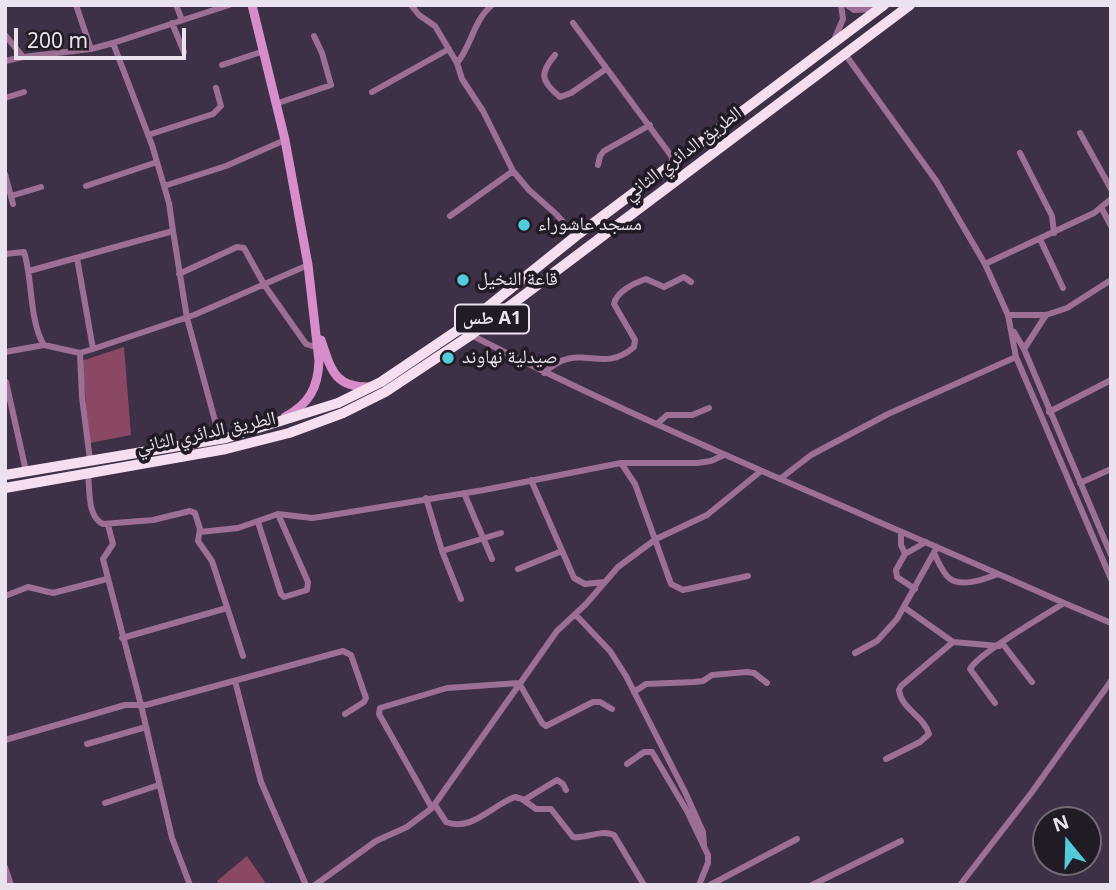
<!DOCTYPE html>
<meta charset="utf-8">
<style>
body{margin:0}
#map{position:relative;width:1116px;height:890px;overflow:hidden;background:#3e3046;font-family:"Noto Sans",sans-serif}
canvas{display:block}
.frame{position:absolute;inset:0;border:7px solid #ebe2f0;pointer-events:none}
.north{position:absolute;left:1032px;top:806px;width:70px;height:70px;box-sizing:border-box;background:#211b25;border:2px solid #726b76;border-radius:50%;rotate:341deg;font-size:19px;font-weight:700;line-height:28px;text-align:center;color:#ebe2f0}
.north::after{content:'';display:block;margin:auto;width:24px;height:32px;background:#53cbdb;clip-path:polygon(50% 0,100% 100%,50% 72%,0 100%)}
.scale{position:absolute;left:14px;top:28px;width:172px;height:32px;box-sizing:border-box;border:4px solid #ebe2f0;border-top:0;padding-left:9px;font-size:21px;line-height:24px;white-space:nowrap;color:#ebe2f0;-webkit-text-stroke:5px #211b25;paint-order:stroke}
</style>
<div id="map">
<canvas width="1116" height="890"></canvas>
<div class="frame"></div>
<div class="north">N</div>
<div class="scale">200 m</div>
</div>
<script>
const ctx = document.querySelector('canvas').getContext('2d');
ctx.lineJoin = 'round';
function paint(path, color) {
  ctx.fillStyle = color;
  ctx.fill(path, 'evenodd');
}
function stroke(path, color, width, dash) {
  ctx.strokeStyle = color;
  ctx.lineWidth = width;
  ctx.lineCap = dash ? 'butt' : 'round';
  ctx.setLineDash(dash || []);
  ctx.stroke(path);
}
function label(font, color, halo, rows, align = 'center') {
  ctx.font = font + ' "Noto Sans","Noto Naskh Arabic",sans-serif';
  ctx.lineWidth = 7;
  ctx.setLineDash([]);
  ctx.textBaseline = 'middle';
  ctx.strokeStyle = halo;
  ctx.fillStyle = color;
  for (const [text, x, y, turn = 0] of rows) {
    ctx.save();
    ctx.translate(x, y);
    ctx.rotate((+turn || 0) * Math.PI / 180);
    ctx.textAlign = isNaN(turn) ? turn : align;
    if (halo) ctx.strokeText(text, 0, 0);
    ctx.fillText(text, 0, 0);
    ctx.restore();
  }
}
paint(new Path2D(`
 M124 347 131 435 90 443 82 363 84 360Z
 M247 856 265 882 261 885H219L217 881Z`), '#8b4864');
stroke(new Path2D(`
 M176 5 182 20
 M411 5 419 15 435 26 457 63 462 79 483 111 513 171 529 190 556 214 576 236
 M847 5 854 10 875 9
 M172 23 184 52
 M573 23 675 161
 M5 35 23 57 91 49 76 5
 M834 40 843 19 841 5
 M113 43 229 5
 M845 54 937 182 985 264 1008 315 1016 357 1111 579
 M555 55C539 74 541 81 560 97L571 93 606 69
 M5 61 23 57
 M457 63C472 45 473 21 492 5
 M222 65 264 51
 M372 92 449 49
 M5 98 24 92
 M281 102 331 85 322 53 314 36
 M1080 133 1111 189
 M148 135 213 114 221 106 216 88
 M1020 153 1052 216 1054 233
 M598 165 600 156 604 151 650 125
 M5 174 13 204
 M86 186 157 162
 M164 186 226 166 285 140
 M11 196 41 187
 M1101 207 1111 226
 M450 216 513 171
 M173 231 187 318 220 439
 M1040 239 1063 288
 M5 254 24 252C33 280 29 321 44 345L80 353 93 349 194 315 308 265
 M77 258 93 349
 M985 264 1094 213 1111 199
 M29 271 173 231 169 203 152 145 113 43 91 49
 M179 274 237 247 244 248 265 286 306 344 318 348
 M1008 315H1046L1067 308 1111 280
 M1014 332 1024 349 1111 555
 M471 335C664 434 866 514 1064 603
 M1024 349 1046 315
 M5 352 44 345
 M80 353 82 397 90 460
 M544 373C579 339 601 376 634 347L635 340 614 304C616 292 634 283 646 279L664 287 684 277 691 282
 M6 382 26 471
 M1049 412 1111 380
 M657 424 667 415H692L709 408
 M621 463 635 484 671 584 683 590 748 576
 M88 474C90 489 87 517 103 524L153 520 190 511 195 513 200 529 198 541 212 561 243 656
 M780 479 811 455 888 414 1016 357
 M531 480 574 578 585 584 605 582
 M1080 483 1111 469
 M464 493 492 559
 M426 498 442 551 461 599
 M258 522 281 594 284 597 307 590 308 582 278 514
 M108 525 113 544 103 559 141 705 172 838 190 885
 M200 532 238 528 278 514 312 518 326 516 484 490 621 463H697L711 461 724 455
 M901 532V545L905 554
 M442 551 501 533
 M934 553C938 561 942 572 949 578 961 588 985 579 998 574
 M518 569 562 551
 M915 589 897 577 896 570 905 554 926 542
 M5 596 28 587 53 593 107 579
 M905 608 953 642
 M575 614 610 651 626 676 685 792 703 832 704 845
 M122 638 227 608
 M1002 643 1032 682
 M855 653 877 641 897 619 937 547
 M235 681 261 782 306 885
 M634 692 646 684 694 682 703 681 712 675 747 672 754 673 767 683
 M995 703 970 669C979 653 1044 616 1064 603L1111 623
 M5 740 125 705H146L343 651 351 655 366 698 364 702 345 714
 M87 744 146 727
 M886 759 920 742 929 734C924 716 901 709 899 690L901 686 953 642 999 646
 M627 764 644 752H652L687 811 708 855V863L699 885
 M524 800 557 780 563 784 566 790
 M105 803 159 785
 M435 805 446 822C472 832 492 805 515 797L522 799 536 809H551L573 837C587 839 600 829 614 835L644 885
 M432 808 379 714 380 708 447 688 519 683 542 723 546 726 593 702H600L612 709
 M5 867 11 885
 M315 885 376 841 407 827 432 808 557 631 586 604 618 567 656 539 707 515 761 471
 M710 885 797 839
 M812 885 901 841
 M960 885 1032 792 1111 681`), '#9d6f94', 6);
stroke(new Path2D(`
 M252 5 285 140 308 265 319 361C318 388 309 404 285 417
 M321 340C331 369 334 388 370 387`), '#d68dc9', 9);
stroke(new Path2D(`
 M5 475 226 438 338 403 381 382 464 326 576 236 884 5
 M5 488 226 449 289 433 343 413 385 392 471 335 910 5`), '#f5def0', 10);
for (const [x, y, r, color] of [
 [524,225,7,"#53cbdb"],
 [463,280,7,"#53cbdb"],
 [448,358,7,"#53cbdb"]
]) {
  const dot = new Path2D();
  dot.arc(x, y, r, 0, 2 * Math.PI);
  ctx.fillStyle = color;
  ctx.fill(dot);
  stroke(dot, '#211b25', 2.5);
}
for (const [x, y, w] of [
 [492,319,74]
]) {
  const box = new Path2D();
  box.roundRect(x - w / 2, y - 14.5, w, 29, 5);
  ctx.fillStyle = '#211b25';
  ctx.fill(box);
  stroke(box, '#ebe2f0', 2);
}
label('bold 18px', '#ebe2f0', null, [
 ["طس A1",492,319]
]);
label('19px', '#ebe2f0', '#211b25', [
 ["الطريق الدائري الثاني",683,154,-37],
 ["الطريق الدائري الثاني",206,433,-12]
]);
label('19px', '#ebe2f0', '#211b25', [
 ["مسجد عاشوراء",538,225],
 ["قاعة النخيل",477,280],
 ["صيدلية نهاوند",462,358]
], 'left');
</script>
